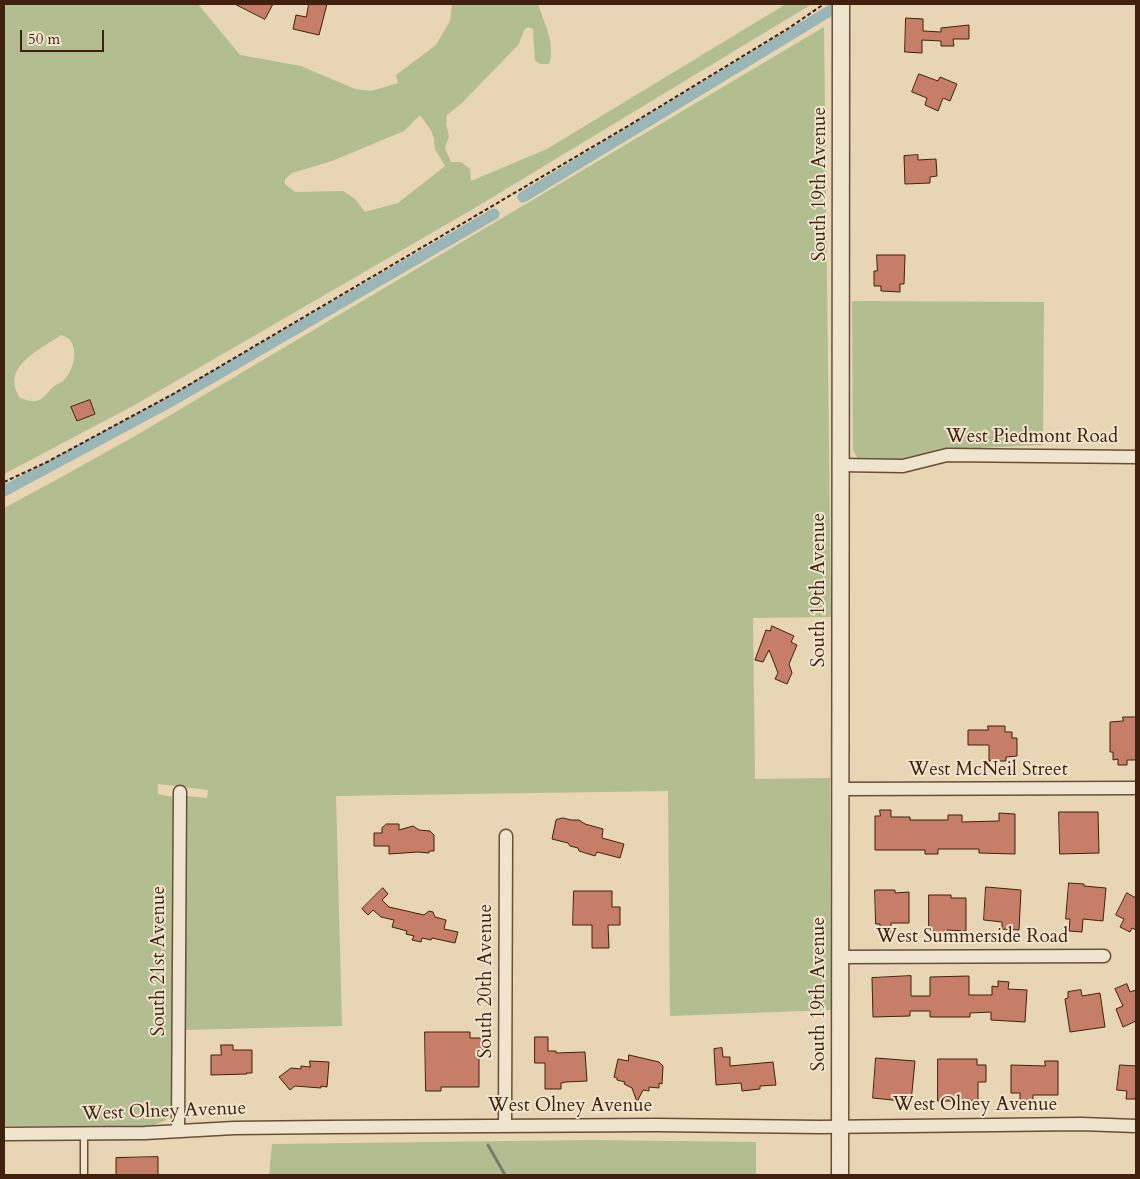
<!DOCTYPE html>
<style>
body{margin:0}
#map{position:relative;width:1140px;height:1179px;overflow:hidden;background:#e7d5b3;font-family:Cardo,serif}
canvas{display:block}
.frame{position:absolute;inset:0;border:5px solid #40210d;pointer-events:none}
.scale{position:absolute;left:20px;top:30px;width:84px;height:22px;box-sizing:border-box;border:2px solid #40210d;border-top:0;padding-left:6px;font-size:15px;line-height:18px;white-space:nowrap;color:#40210d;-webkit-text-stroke:4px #efe4ce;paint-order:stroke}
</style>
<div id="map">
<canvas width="1140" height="1179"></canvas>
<div class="frame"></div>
<div class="scale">50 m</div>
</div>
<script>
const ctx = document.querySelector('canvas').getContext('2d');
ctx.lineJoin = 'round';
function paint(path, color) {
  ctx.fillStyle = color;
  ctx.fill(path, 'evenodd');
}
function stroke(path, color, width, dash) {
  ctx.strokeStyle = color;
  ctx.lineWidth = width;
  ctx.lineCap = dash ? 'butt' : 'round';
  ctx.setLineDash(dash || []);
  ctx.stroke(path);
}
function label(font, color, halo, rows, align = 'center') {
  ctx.font = font + ' Cardo,serif';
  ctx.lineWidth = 4;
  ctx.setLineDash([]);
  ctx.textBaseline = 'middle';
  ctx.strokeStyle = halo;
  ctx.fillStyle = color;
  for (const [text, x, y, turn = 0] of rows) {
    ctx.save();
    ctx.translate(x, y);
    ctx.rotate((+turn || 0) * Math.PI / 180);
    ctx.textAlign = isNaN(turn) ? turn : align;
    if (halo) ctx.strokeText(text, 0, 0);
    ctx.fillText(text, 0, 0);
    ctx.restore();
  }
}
paint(new Path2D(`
 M4 4H198L240 55 301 66 355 89 371 91 398 83 396 75 436 45 450 21 452 4H538C544 23 556 45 549 64H541L535 61 533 29 528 27 524 30 519 44 462 103 447 115 446 124 449 136 445 148 451 162H461L470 169 471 181 547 149 786 4H812L473 209 133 406 4 474ZM420 115 431 130 434 139 435 149 445 166 398 203 365 212 355 199 343 191 295 192 285 184V179L292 173 332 161 404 131ZM61 335C81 340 76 369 63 381 61 383 56 384 53 387 48 391 43 401 35 401 31 402 24 399 20 398 0 367 38 351 61 335Z
 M824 27 831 617 753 618 755 779 830 778 831 1010 670 1016 668 791 336 796 342 1026 183 1030 187 796 207 798 208 790 158 784V794L173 797V1102L166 1120 151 1126H4V508L56 480 135 436Z
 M852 301 1044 302 1043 445 937 450 900 459H858L853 450Z
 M592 1140 756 1142V1175H269L272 1144Z`), '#b2be8f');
stroke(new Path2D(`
 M488 1145 505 1175`), '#767a72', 3);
stroke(new Path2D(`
 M523 197 841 4
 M4 491 168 403 494 214`), '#9ab6b6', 11);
const building = new Path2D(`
 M235 4H273L265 19Z
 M309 4H327L319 35 293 29 296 15 306 17Z
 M906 18 923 19V31L941 32V28L969 25V39H953L954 46H941V41L922 40V53L905 52Z
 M919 74 938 81 940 77 957 84 950 101 943 98 938 111 925 105 927 98 912 92Z
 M918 155V160L936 159 937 176 930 177V183L905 184 904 156Z
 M877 255H905L904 284H900V292L881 291V286H874V271H877Z
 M90 400 95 414 77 421 71 407Z
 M772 626 794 636 791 642 797 645 789 664 792 673 787 684 775 679 778 673 769 650 763 662 755 660 766 630 770 631Z
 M1123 717H1136V760H1127V765H1118V759L1113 760V752H1110V722L1123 721Z
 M988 726H1005V732H1012V738H1017V756L1006 757V761H989V745H968V730H988Z
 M880 810H891V817H910V820H948V815H962V822L999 821V813L1015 814V854L979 853V849H938V854H925V850H875V816H880Z
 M1059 812H1098L1099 853 1060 854Z
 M563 818 571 820H579L585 824 603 829 602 838 624 844 620 858 597 852 595 856 579 851 578 848 570 846 568 843 552 839 556 820Z
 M387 824H399V830L413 826 419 830 430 831 434 835V851H429V853L418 852 389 854V846H374V833H382V828Z
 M1069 883 1084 884V886L1106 888 1103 921 1083 919 1082 932 1069 931 1070 919H1066Z
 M986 887 1021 890 1019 930 1002 929V922L984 920Z
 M383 888 388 894 382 900 389 907 424 915 429 911 433 912 435 917 446 920 444 929 458 932 455 943 432 938 431 940 422 938 421 942 412 940 414 936 406 934 407 931 392 927 394 920 381 917 373 910 368 915 362 909Z
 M875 890H895V893L909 892V923H891V936H880V924H876Z
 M574 891H612V907H620V925H608L609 948H592V925H573Z
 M1127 893 1136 898V930L1132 928 1130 932 1120 927 1124 919 1116 915Z
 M929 895H951V898H966V931L947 930V937H934V931H929Z
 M911 976V996H930V977L969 976V995H992V986L998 987V981L1009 982 1008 989 1027 990 1025 1022 991 1020V1012L970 1013V1017H930V1011H910V1016L873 1017 872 978Z
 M1127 984 1130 992 1136 990V1021L1123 1027 1116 1009 1123 1006 1115 989Z
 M1081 990 1082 996 1100 993 1105 1027 1070 1032 1065 999 1068 998V992Z
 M425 1032H470V1038H483L484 1050H479V1087H441V1091H426Z
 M535 1037H548V1051H556V1053L585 1052 587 1081 566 1082 561 1083V1089H545V1063H535Z
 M221 1045H233V1050H252V1073H246L247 1074 211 1075V1055H221Z
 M722 1048 723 1057H730V1066L773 1062 776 1085 760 1086V1089L742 1091 741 1083 716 1085 714 1049Z
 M629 1055 659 1062 663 1066 662 1084 659 1083V1088L649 1087V1091L643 1090 637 1102 632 1088 624 1084 625 1082 617 1080V1078L614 1077 618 1059 628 1061Z
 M876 1058 915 1061 911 1102 873 1098Z
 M938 1059H977V1065H986V1082H978V1101H938Z
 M310 1061 329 1062 327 1087 321 1086V1088L295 1086 290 1090 279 1077 291 1068 301 1069V1066L310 1067Z
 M1045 1061H1058V1095H1033V1101H1020V1093H1011V1065L1045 1066Z
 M1120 1065 1136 1066V1094L1135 1099H1126L1127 1091 1117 1090Z
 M158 1157V1175H116V1158Z`);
paint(building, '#c77e69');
stroke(building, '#40210d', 1);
const service = new Path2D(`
 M84 1133V1175`);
const minor = new Path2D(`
 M840 465 903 466 947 455 1136 457
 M841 789 1136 788
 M840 957 1104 956
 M505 1126 506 836
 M178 1131 180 792
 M4 1134 145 1133 234 1128 328 1127 657 1125 820 1127 1081 1124 1136 1126`);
const tertiary = new Path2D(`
 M840 1175 841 4`);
stroke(service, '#6a4e36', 9);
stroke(minor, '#6a4e36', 15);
stroke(tertiary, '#6a4e36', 19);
stroke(new Path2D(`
 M4 482 47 462 175 393 628 126 789 28 824 4`), '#40210d', 2, [4, 2.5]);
stroke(service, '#efe4ce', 6);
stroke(minor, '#efe4ce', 12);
stroke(tertiary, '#efe4ce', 16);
label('19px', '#40210d', '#efe4ce', [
 ["South 19th Avenue",821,184,-90],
 ["West Piedmont Road",1032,438],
 ["South 19th Avenue",820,590,-90],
 ["West McNeil Street",988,771],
 ["West Summerside Road",972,938],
 ["South 21st Avenue",160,961,-90],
 ["South 20th Avenue",487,981,-90],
 ["South 19th Avenue",820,994,-90],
 ["West Olney Avenue",975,1106],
 ["West Olney Avenue",570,1107],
 ["West Olney Avenue",164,1112,-2]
]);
</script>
